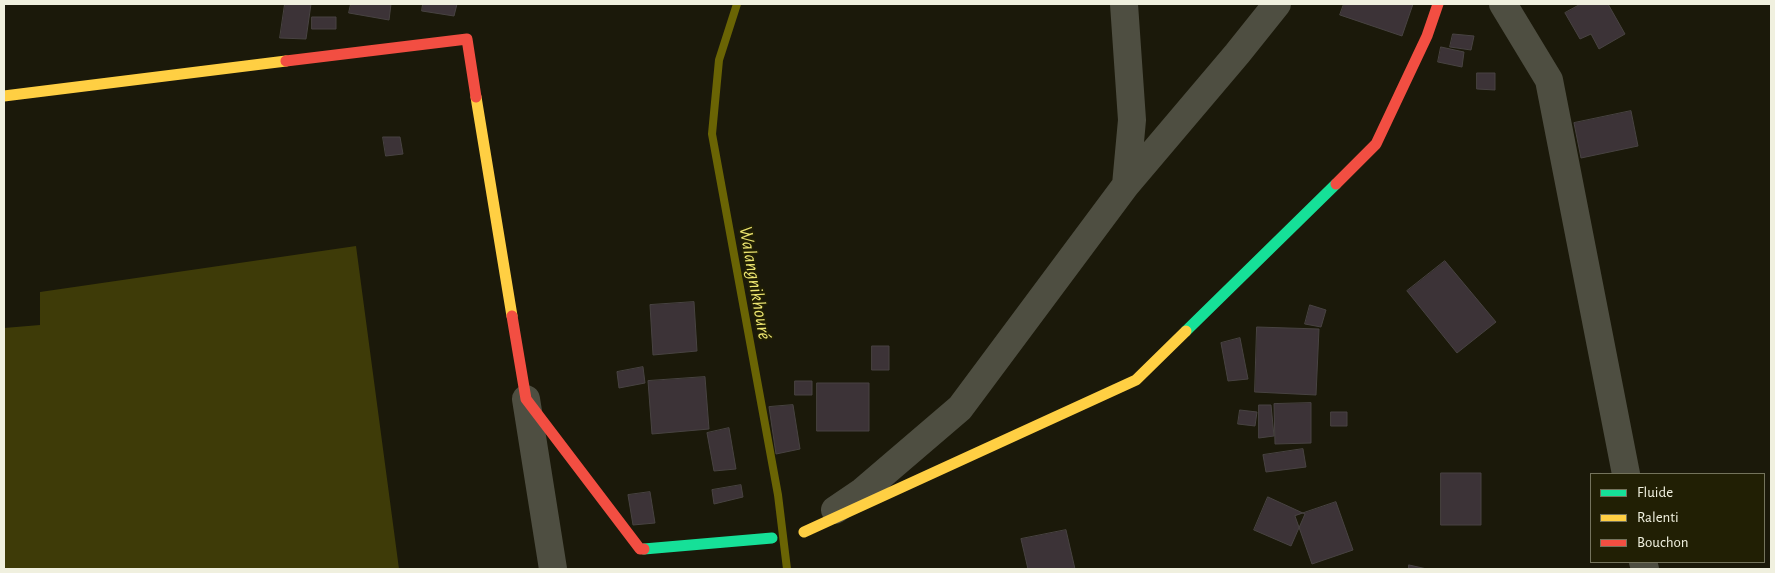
<!DOCTYPE html>
<meta charset="utf-8">
<style>
body{margin:0}
#map{position:relative;width:1775px;height:573px;overflow:hidden;background:#1b190a;font-family:"Alegreya Sans",sans-serif}
canvas{display:block}
.frame{position:absolute;inset:0;border:5px solid #f0f0df;pointer-events:none}
.legend{position:absolute;left:1590px;top:473px;width:175px;height:90px;box-sizing:border-box;background:#211f04;border:1px solid #74735c;margin:0;padding:6px 9px;list-style:none;font-size:15px;color:#f0f0df}
.legend li{display:flex;align-items:center;gap:10px;height:25px}
.legend b{width:25px;border:1px solid #74735c}
</style>
<div id="map">
<canvas width="1775" height="573"></canvas>
<div class="frame"></div>
<ul class="legend">
<li><b style="height:6px;background:#16e098"></b>Fluide</li>
<li><b style="height:6px;background:#ffcf43"></b>Ralenti</li>
<li><b style="height:6px;background:#f24e42"></b>Bouchon</li>
</ul>
</div>
<script>
const ctx = document.querySelector('canvas').getContext('2d');
ctx.lineJoin = 'round';
function paint(path, color) {
  ctx.fillStyle = color;
  ctx.fill(path, 'evenodd');
}
function stroke(path, color, width, dash) {
  ctx.strokeStyle = color;
  ctx.lineWidth = width;
  ctx.lineCap = dash ? 'butt' : 'round';
  ctx.setLineDash(dash || []);
  ctx.stroke(path);
}
function label(font, color, halo, rows, align = 'center') {
  ctx.font = font + ' "Alegreya Sans",sans-serif';
  ctx.lineWidth = 4;
  ctx.setLineDash([]);
  ctx.textBaseline = 'middle';
  ctx.strokeStyle = halo;
  ctx.fillStyle = color;
  for (const [text, x, y, turn = 0] of rows) {
    ctx.save();
    ctx.translate(x, y);
    ctx.rotate((+turn || 0) * Math.PI / 180);
    ctx.textAlign = isNaN(turn) ? turn : align;
    if (halo) ctx.strokeText(text, 0, 0);
    ctx.fillText(text, 0, 0);
    ctx.restore();
  }
}
paint(new Path2D(`
 M356 246 399 569H4V328L40 325V292Z`), '#3e3b08');
stroke(new Path2D(`
 M737 4 719 60 712 134 778 495 787 569`), '#6a6404', 8);
const building = new Path2D(`
 M285 4H311L306 39 280 38Z
 M351 4H391L389 20 349 13Z
 M423 4H457L454 16 422 11Z
 M1344 4H1413L1402 36 1340 15Z
 M1581 4H1608L1625 34 1599 49 1591 34 1580 39 1565 13Z
 M312 17H336V29H312Z
 M1453 34 1474 36 1471 50 1450 47Z
 M1441 47 1464 52 1462 67 1438 62Z
 M1477 73H1495V90L1477 89Z
 M1631 111 1638 146 1581 158 1574 123Z
 M383 137H400L403 154 386 156Z
 M1445 261 1496 322 1457 353 1407 291Z
 M694 302 697 351 653 355 650 305Z
 M1310 305 1326 310 1321 327 1305 324Z
 M1257 327 1319 329 1316 395 1255 392Z
 M1240 338 1248 379 1228 381 1221 343Z
 M872 346H889V370H872Z
 M643 367 645 383 619 388 617 372Z
 M705 377 709 429 652 434 648 381Z
 M795 381H812V395H795Z
 M817 383H869V431H817Z
 M1311 403V443L1275 444 1274 404Z
 M793 405 800 449 776 454 769 407Z
 M1259 405H1271L1274 436 1259 438Z
 M1240 410 1257 412 1255 426 1238 424Z
 M1331 412H1347V426H1331Z
 M729 428 736 469 714 471 707 433Z
 M1303 449 1306 467 1266 472 1263 455Z
 M1441 473H1481V525H1441Z
 M741 485 743 497 714 504 712 490Z
 M650 492 655 523 633 525 628 495Z
 M1268 497 1305 514 1291 546 1254 530Z
 M1336 502 1353 550 1312 564 1295 516Z
 M1066 530 1075 569H1028L1021 539Z
 M1409 565 1427 569H1409Z`);
paint(building, '#3c3337');
stroke(building, '#484342', 1);
stroke(new Path2D(`
 M1124 4 1132 120 1126 185
 M1503 4 1549 80 1626 474
 M526 399 553 569
 M835 510 863 491 960 408 1126 185 1237 54 1277 4
 M1643 562 1645 569`), '#4e4e41', 28);
stroke(new Path2D(`
 M1186 331 1336 184
 M644 549 772 538`), '#16e098', 11);
stroke(new Path2D(`
 M4 96 286 61
 M476 97 512 316
 M804 532 1136 380 1186 331`), '#ffcf43', 11);
stroke(new Path2D(`
 M286 61 467 39 476 97
 M1336 184 1376 144 1427 36 1438 4
 M512 316 526 399 640 549H644`), '#f24e42', 11);
label('italic 19px', '#ede570', '#211f04', [
 ["Walangnikhouré",755,283,80]
]);
</script>
